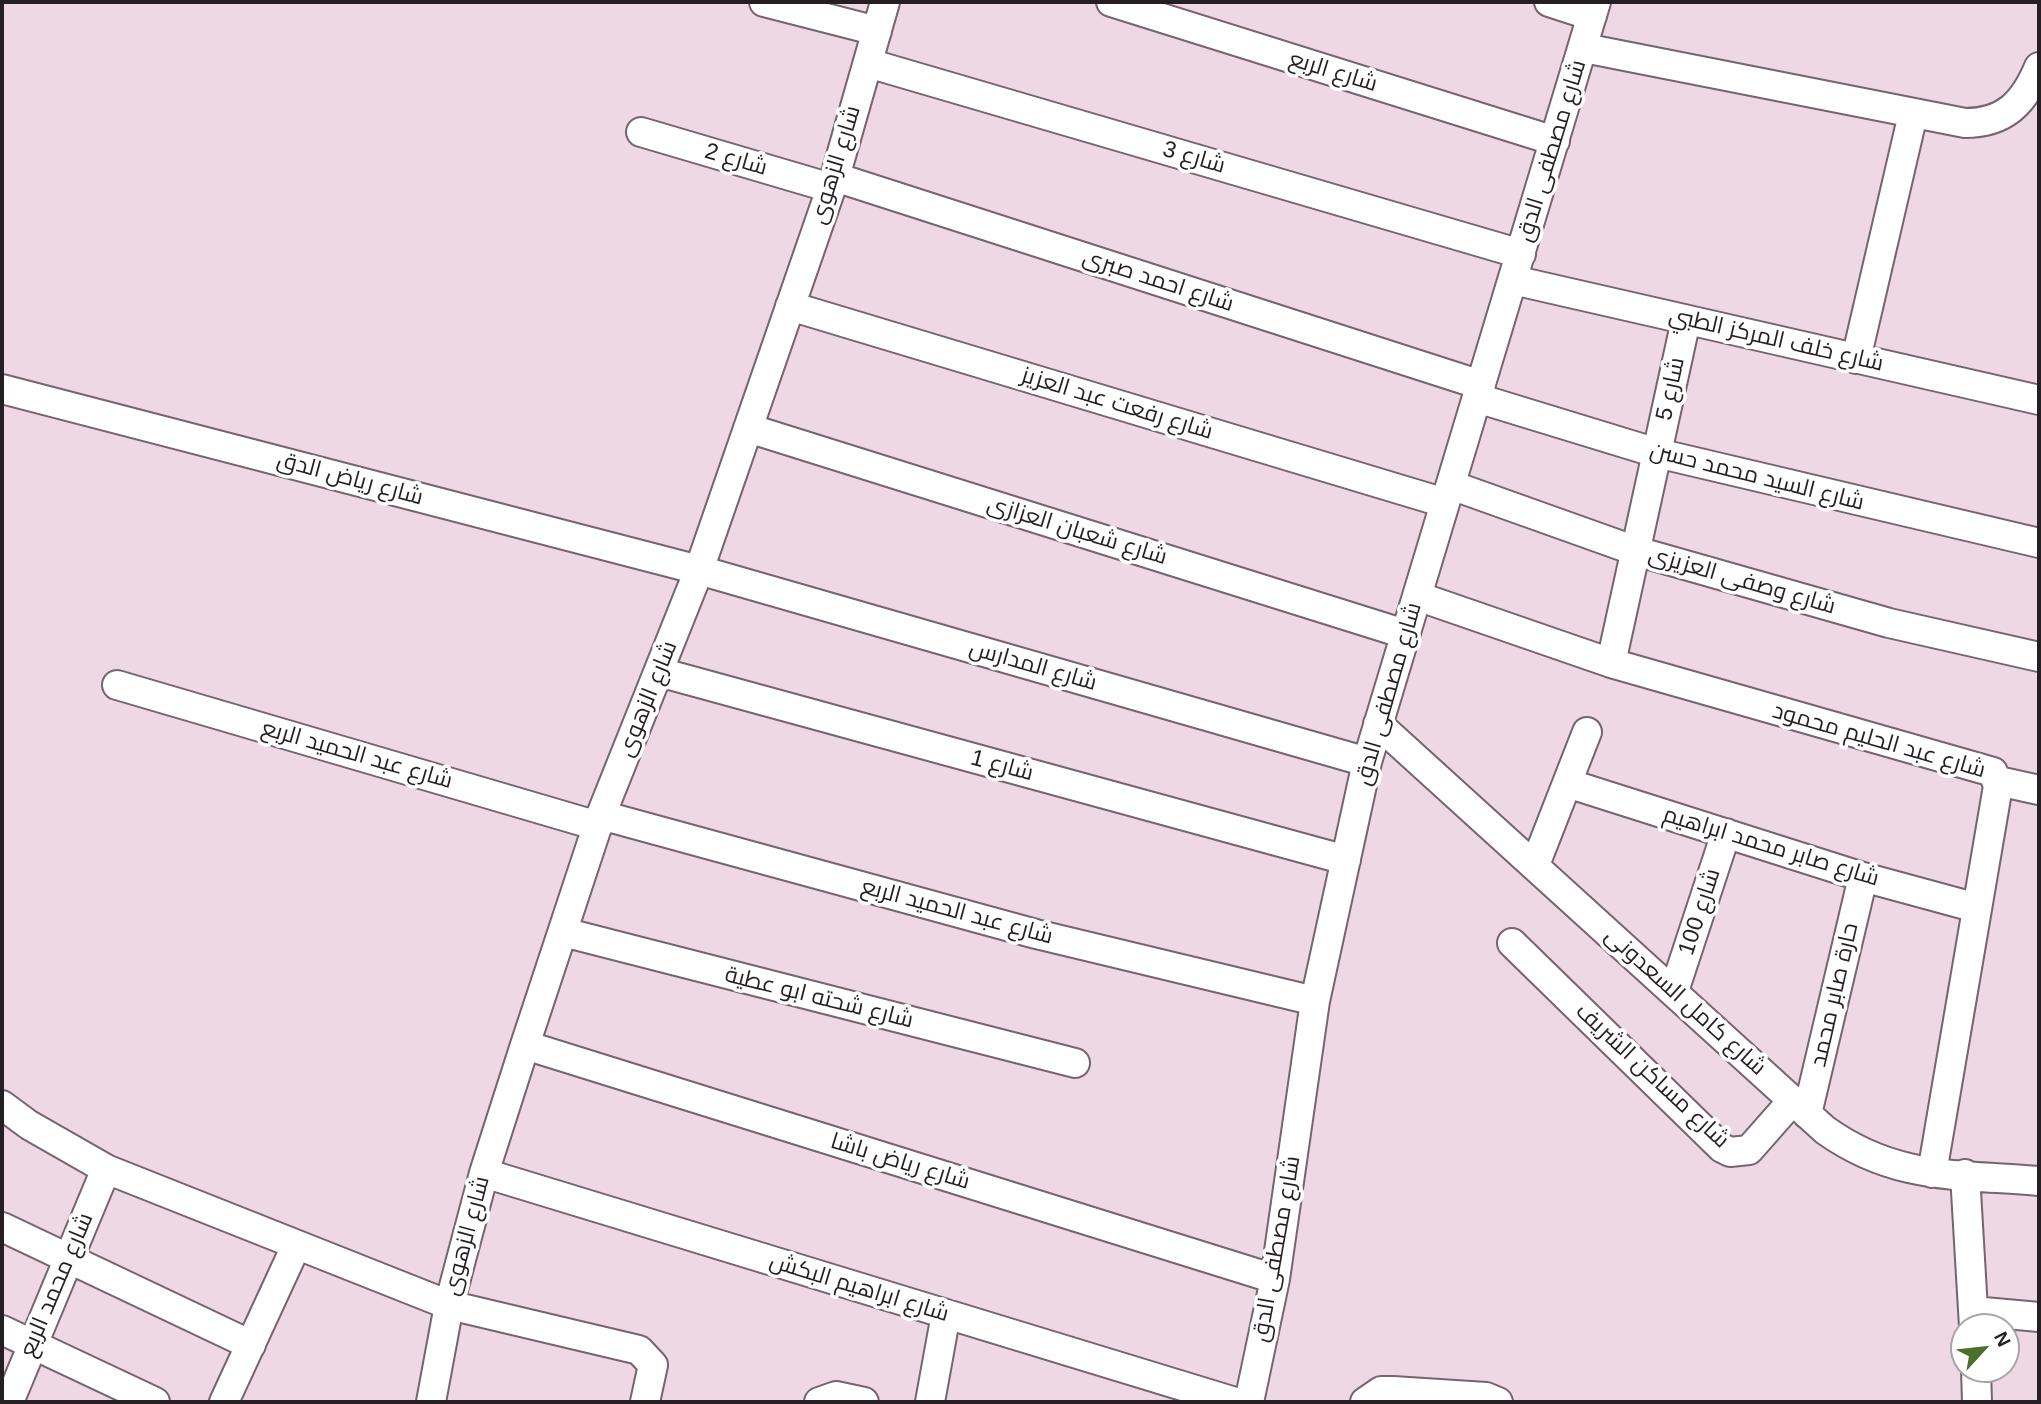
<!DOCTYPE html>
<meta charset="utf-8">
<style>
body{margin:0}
#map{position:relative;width:2041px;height:1404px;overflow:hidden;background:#edd8e4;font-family:Arial,sans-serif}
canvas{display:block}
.frame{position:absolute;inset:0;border:4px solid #251e22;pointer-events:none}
.north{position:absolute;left:1950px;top:1313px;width:70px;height:70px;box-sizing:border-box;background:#fff;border:2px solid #a8a5a7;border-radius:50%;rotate:63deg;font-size:19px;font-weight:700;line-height:28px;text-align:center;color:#251e22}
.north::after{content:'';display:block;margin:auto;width:24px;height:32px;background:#4b7029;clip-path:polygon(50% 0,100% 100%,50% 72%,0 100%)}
</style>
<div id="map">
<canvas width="2041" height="1404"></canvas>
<div class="frame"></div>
<div class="north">N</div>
</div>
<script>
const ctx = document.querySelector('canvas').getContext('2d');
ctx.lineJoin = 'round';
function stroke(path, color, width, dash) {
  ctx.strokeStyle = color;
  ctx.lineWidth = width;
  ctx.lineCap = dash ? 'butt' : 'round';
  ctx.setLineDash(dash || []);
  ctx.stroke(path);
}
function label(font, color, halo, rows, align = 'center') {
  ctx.font = font + ' Arial,Cairo,sans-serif';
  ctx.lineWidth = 7;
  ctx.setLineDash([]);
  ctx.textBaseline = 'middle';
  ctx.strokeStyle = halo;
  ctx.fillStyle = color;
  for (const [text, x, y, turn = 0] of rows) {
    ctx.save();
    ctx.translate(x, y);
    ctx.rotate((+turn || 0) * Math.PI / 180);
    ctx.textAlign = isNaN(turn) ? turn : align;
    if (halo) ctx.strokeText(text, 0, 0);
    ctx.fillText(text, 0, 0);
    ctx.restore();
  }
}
const minor = new Path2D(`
 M764 2 877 31
 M1111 2 1555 141
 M1549 2 1592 16
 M1584 48 1965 123C2005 123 2024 103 2039 67
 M868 63 1521 254
 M641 132 831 188
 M835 177 1481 385
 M1513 280 2039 400
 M790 306 1445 503
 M1856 359 1913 114
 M2 389 699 570 1367 762
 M1477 398 1657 453 2039 543
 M748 428 1405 634
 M1451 485 1636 551 1889 623 2039 657
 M1417 596 1611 663 1993 772 1998 786 1932 1173
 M1611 663 1686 320
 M659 672 1346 860
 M117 685 598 826
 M1378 724 1825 1130C1895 1180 1957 1174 2039 1181
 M1998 781 2039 790
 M1567 783 1863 877 1977 908
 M601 815 1036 934 1315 1001
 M1535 865 1587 732
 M563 932 1075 1063
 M1512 943 1722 1148 1730 1152 1749 1150 1793 1100
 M1674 991 1726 833
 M525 1045 1275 1279
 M2 1105 29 1125 106 1169 449 1305 639 1350 653 1365 645 1402
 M1807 1114 1863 877
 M484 1173 1235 1402
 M1965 1174 1974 1327
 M2 1227 251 1345
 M1973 1311 2039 1317
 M2 1330 155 1402
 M1976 1369 1977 1402
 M9 1402 106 1169
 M224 1402 296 1246
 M431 1402 449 1305 484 1173 525 1045 601 815 699 570 835 177 885 2
 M819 1402 836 1396 864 1402
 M930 1402 946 1314
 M1249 1402 1275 1279 1315 1001 1367 762 1596 2
 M1365 1402 1381 1391H1393L1486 1397 1498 1402`);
stroke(minor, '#76646f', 32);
stroke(minor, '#fff', 28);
label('23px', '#251e22', '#fff', [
 ["شارع الربع",1333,72,17],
 ["شارع مصطفى الدق",1552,151,-73],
 ["شارع 3",1194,158,16],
 ["شارع 2",736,160,16],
 ["شارع الزهوى",836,165,-73],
 ["شارع احمد صبرى",1158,281,18],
 ["شارع خلف المركز الطبي",1776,340,13],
 ["شارع 5",1671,389,-78],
 ["شارع رفعت عبد العزيز",1117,404,17],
 ["شارع السيد محمد حسن",1757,477,14],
 ["شارع رياض الدق",350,479,15],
 ["شارع شعبان العزازى",1077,531,17],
 ["شارع وصفى العزيزى",1742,581,16],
 ["شارع المدارس",1033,666,16],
 ["شارع مصطفى الدق",1389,694,-74],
 ["شارع الزهوى",648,699,-68],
 ["شارع عبد الحليم محمود",1879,741,16],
 ["شارع عبد الحميد الربع",357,755,16],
 ["شارع 1",1002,766,15],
 ["شارع صابر محمد ابراهيم",1771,847,17],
 ["شارع عبد الحميد الربع",957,912,15],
 ["شارع 100",1700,912,-72],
 ["حارة صابر محمد",1835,995,-77],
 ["شارع شحته ابو عطية",819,998,14],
 ["شارع كامل السعدونى",1685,1002,42],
 ["شارع مساكن الشريف",1652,1076,43],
 ["شارع رياض باشا",900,1162,17],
 ["شارع الزهوى",467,1236,-75],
 ["شارع مصطفى الدق",1277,1249,-80],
 ["شارع محمد الربع",57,1285,-67],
 ["شارع ابراهيم البكش",859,1288,17]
]);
</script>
